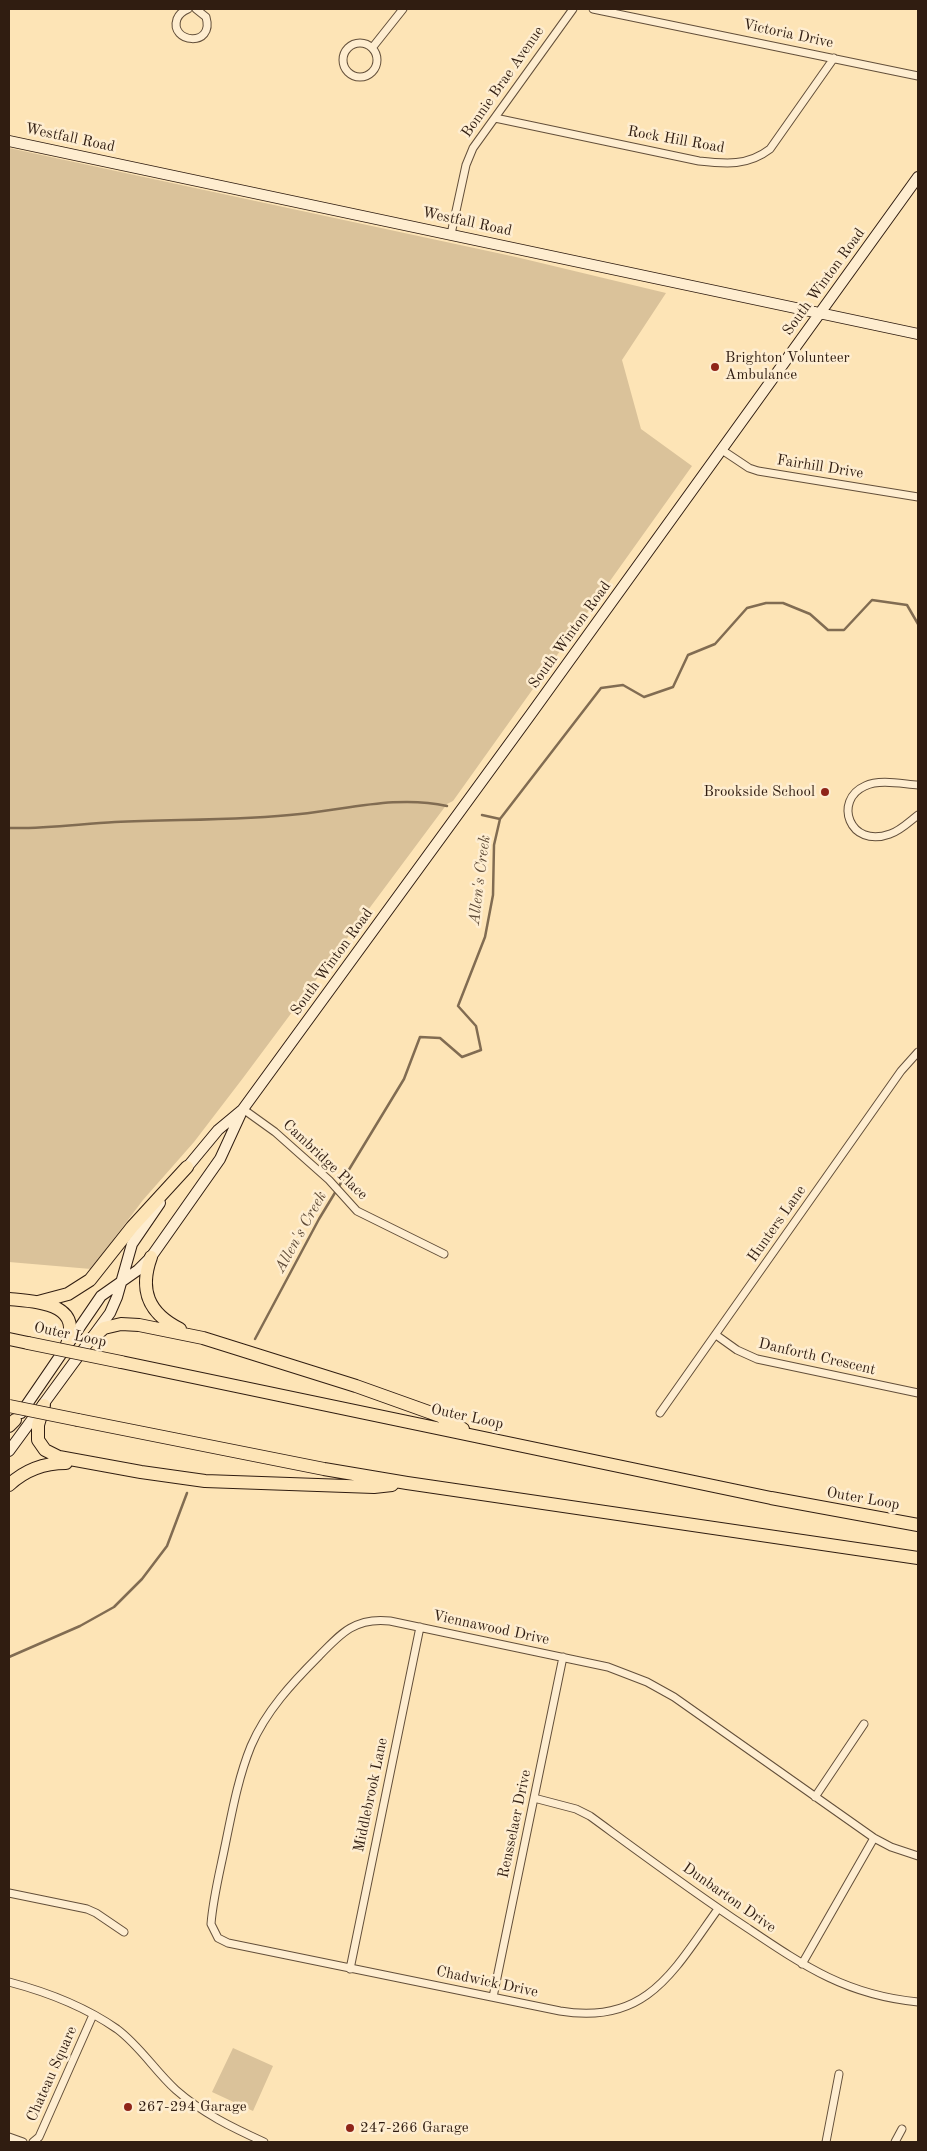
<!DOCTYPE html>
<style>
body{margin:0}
#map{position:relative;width:927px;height:2151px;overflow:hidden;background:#fde4b6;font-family:"Old Standard TT",serif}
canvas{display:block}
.frame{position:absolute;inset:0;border:10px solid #301d11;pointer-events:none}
</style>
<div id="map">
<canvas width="927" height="2151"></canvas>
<div class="frame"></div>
</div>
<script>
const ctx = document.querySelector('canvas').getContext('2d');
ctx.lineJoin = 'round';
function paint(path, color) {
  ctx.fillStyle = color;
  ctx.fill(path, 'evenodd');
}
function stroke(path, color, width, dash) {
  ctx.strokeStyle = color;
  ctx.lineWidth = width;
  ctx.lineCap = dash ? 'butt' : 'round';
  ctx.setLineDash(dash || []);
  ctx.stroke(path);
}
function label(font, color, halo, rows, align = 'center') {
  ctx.font = font + ' "Old Standard TT",serif';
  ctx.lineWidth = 5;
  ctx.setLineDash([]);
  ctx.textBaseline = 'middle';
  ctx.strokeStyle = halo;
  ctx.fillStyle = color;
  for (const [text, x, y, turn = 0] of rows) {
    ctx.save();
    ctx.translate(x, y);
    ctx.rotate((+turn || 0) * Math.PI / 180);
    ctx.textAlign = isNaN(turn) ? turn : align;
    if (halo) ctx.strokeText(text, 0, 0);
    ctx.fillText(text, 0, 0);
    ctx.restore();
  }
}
paint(new Path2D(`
 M9 148 516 257 666 293 622 360 641 429 692 466 453 801 447 804 243 1078 194 1142 143 1200 91 1269 9 1262Z
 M233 2048 273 2066 253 2111 212 2092Z`), '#dac29a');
stroke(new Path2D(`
 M482 815 500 819
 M9 828C44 829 79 824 115 822 176 819 239 821 300 814 349 809 398 795 447 806
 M255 1339 319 1219 404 1079 420 1037 440 1038 462 1057 481 1050 476 1026 458 1006 485 937 493 895 494 845 500 819 601 688 623 685 644 697 673 687 688 655 715 644 747 608 766 603H783L810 614 828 630H844L872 600 907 605 918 624
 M9 1657 80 1626 114 1607 142 1579 167 1546 187 1493`), '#816c52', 2.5);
const street = new Path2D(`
 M188 9C183 11 179 14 177 19 169 43 215 48 206 17L196 9
 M593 9 918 76
 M343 60a17 17 0 1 1 34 0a17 17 0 1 1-34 0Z
 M372 48 403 9
 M495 118 699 161C726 164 748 166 770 149L834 58
 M451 234 466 165 473 148 573 9
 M722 450 749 468 758 471 918 497
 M918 785C902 784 880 779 865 786 833 800 849 849 890 834 900 831 910 821 918 815
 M243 1109 275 1132 329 1180 357 1211 444 1254
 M716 1335 737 1350 757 1359 918 1393
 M660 1413 901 1071 918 1052
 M815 1797 864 1724
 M534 1798 576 1809 590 1816C642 1854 693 1892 746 1927 804 1966 846 1995 918 2002
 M9 1893 87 1909 96 1913 124 1932
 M718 1909C674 1970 647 2026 560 2011L228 1943 218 1938 211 1924C213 1898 220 1871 225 1846 232 1812 238 1778 251 1746 266 1711 292 1683 319 1656 341 1633 356 1617 390 1621L608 1667 647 1682 674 1697 874 1838 891 1847 918 1856
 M802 1964 874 1838
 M350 1969 420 1627
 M9 1982C47 1992 84 2006 117 2029 140 2046 155 2071 176 2090 202 2113 233 2128 264 2142
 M493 1997 563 1657
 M9 2137 23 2142
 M33 2142 39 2137 93 2015
 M826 2142 839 2074
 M895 2142 902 2129`);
const secondary = new Path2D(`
 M9 141 918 334
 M184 1171 218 1130 242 1110
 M21 1413 101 1296 138 1270 151 1257 220 1159 243 1109 531 714 918 177
 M9 1451 110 1313 117 1297 132 1244 160 1203`);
const highway = new Path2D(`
 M151 1257C139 1290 148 1313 180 1329
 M9 1299C39 1302 84 1303 66 1347
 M38 1302 68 1294 90 1280 132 1227 187 1167
 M9 1339 28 1343
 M89 1341 104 1328 121 1324 139 1325 203 1338 356 1386 440 1416 463 1429
 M121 1362 771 1498 918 1525
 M44 1405 38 1425V1440L45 1450 59 1457 141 1472 205 1481 374 1487 392 1485
 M78 1420 324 1469 407 1483 918 1558
 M9 1426 15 1420
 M9 1485C25 1470 44 1463 66 1463`);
stroke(street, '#634f3a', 9);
stroke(secondary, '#301d11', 12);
stroke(highway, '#301d11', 14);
stroke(street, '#feedd0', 7);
stroke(secondary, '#feedd0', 10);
stroke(highway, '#fde4b6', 12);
const highwayBridge = new Path2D(`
 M28 1343 121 1362
 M9 1406 78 1420`);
stroke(highwayBridge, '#301d11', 14, []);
stroke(highwayBridge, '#fde4b6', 12);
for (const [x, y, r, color] of [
 [715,367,5,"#8f2418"],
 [825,792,5,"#8f2418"],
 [128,2107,5,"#8f2418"],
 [350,2128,5,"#8f2418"]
]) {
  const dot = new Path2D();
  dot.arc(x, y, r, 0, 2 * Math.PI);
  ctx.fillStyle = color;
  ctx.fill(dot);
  stroke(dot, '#feedd0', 2);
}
label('15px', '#301d11', '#feedd0', [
 ["Victoria Drive",788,34,12],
 ["Bonnie Brae Avenue",503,82,-55],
 ["Westfall Road",70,138,12],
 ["Rock Hill Road",676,140,10],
 ["Westfall Road",467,222,12],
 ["South Winton Road",824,282,-54],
 ["Fairhill Drive",820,467,9],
 ["South Winton Road",570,635,-54],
 ["South Winton Road",332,962,-54],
 ["Cambridge Place",325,1160,43],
 ["Hunters Lane",777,1224,-55],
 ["Outer Loop",70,1335,12],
 ["Danforth Crescent",817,1357,13],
 ["Outer Loop",467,1417,12],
 ["Outer Loop",863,1499,10],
 ["Viennawood Drive",491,1628,12],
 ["Middlebrook Lane",371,1795,-78],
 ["Rensselaer Drive",515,1824,-78],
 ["Dunbarton Drive",729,1898,35],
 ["Chadwick Drive",487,1982,12],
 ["Chateau Square",52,2074,-66]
]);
label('15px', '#301d11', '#feedd0', [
 ["Brighton Volunteer",725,358],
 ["Ambulance",725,375],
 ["Brookside School",815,792,"right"],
 ["267-294 Garage",138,2107],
 ["247-266 Garage",360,2128]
], 'left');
label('italic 16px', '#5f4b37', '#feedd0', [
 ["Allen's Creek",480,880,-83],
 ["Allen's Creek",301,1232,-61]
]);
</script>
